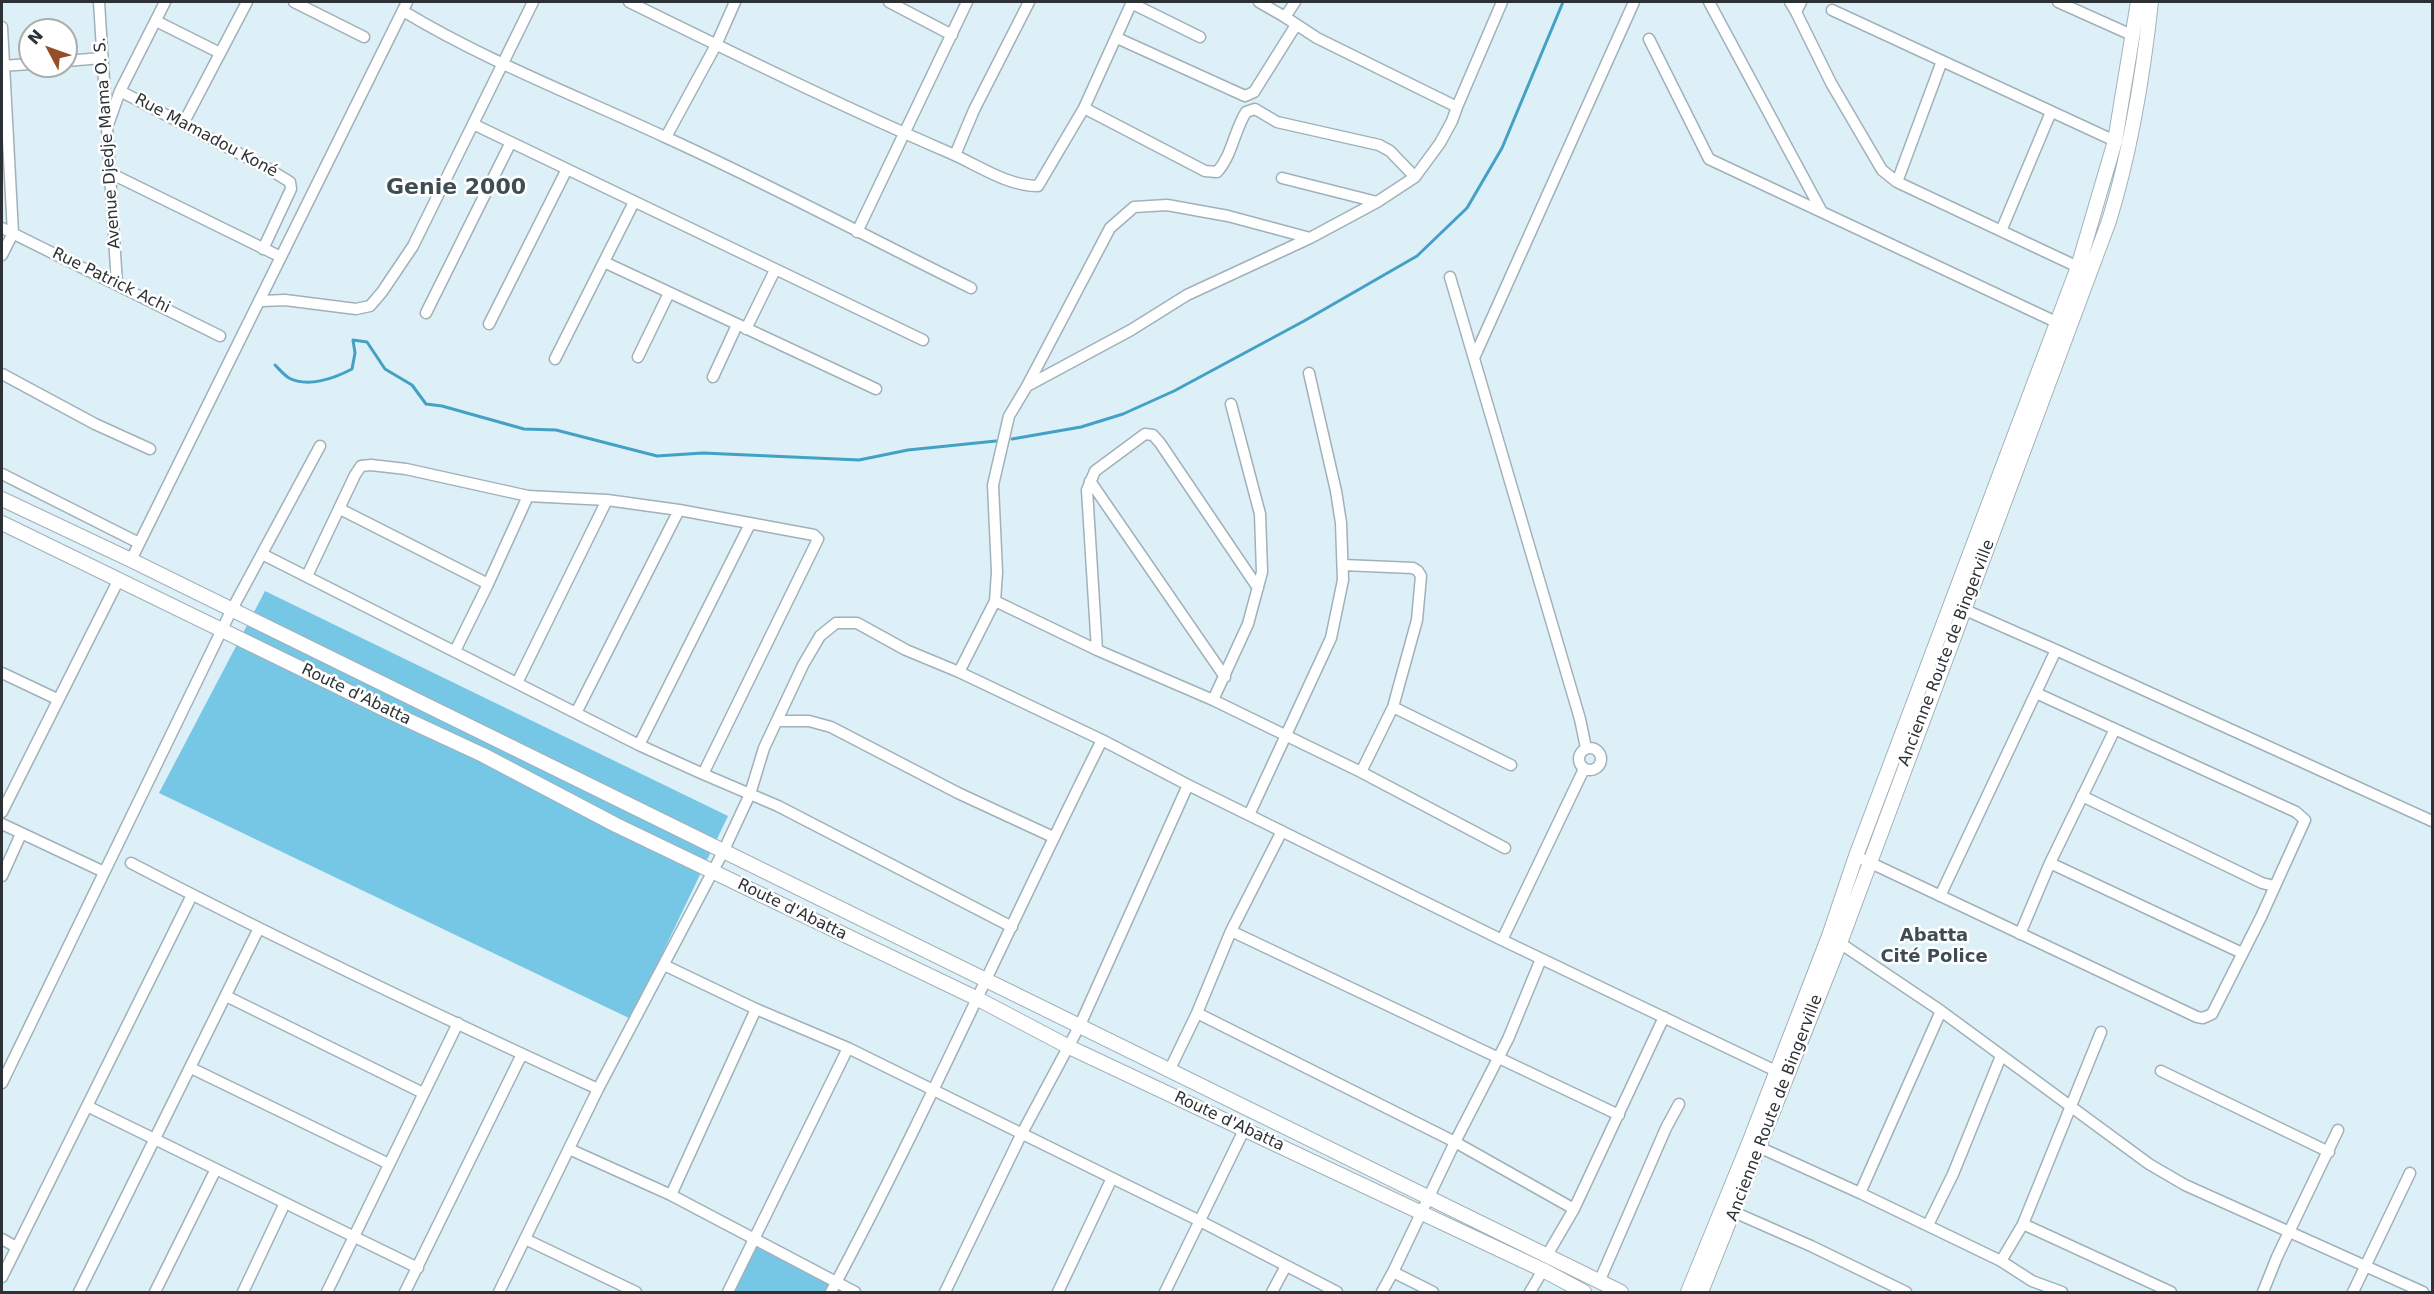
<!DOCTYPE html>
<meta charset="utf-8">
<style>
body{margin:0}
#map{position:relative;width:2434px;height:1294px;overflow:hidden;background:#ddeff7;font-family:"DejaVu Sans",sans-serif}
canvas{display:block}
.frame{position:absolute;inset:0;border:3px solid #2b3134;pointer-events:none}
.north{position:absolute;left:18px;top:18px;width:60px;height:60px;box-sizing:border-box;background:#fff;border:2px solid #aaadae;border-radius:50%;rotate:311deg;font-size:16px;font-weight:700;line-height:24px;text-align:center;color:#2b3134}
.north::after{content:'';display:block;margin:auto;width:21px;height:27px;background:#954f28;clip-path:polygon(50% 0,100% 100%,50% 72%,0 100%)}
</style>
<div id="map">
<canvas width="2434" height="1294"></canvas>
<div class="frame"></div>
<div class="north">N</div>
</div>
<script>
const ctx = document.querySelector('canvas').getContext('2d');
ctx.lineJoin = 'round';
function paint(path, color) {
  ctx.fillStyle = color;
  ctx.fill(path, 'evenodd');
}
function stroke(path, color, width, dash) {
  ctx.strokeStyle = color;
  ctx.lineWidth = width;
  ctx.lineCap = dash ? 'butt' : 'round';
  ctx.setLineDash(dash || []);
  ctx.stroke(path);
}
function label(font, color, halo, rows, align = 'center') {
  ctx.font = font + ' "DejaVu Sans",sans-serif';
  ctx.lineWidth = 5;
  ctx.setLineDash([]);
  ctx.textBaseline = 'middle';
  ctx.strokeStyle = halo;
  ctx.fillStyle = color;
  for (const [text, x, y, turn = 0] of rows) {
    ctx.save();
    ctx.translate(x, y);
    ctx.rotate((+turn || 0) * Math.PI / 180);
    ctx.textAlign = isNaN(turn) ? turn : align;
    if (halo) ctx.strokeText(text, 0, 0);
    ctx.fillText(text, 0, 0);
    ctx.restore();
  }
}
paint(new Path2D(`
 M265 591 728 816 631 1019 159 793Z
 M757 1240 831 1282 825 1292H732Z`), '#76c6e6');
stroke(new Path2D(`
 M275 365C279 369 284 375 289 378 308 388 335 378 352 369L355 353 353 340 367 342 385 369 412 385 426 404 442 406 524 429 556 430 657 456 703 453 859 460 908 450 996 441
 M1012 439 1081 427 1123 414 1174 391 1304 321 1417 256 1467 208 1502 148 1563 2`), '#42a1c5', 3);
const minor = new Path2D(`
 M99 2 117 284
 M294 2 364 37
 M629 2C735 54 841 106 950 153 978 165 1007 186 1038 186L1084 108 1132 2
 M889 2 952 35
 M1259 2 1285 17 1295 2
 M1709 2 1822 212
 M1790 2 1796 12 1801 2
 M2058 2 2134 36
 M1131 3 1200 37
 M1832 10 2115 141
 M403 11C486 61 577 96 665 137 769 184 869 238 971 288
 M1796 12 1831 83 1882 170 1897 182 2078 267
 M156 21 220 53
 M2 27 13 233 2 255
 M1117 38 1245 96 1254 92 1296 25
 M1649 39 1709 159 2056 322
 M66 61 102 58
 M2 66 30 64
 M120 91 267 168 290 182 291 189 263 249
 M1457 107 1502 2
 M1084 108 1205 171 1217 172C1232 156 1234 131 1246 112L1255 109 1277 122 1379 145 1390 151 1415 177
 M109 122 120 91 165 2
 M183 124 247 2
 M473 124 923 340
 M666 137 716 45 735 2
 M955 155 974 110 1029 2
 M112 174 281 257
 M1282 178 1377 202
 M1897 182 1942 61
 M2 228 220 336
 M2001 231 2051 112
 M857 232 967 2
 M604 262 876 389
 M1450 277 1580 719 1586 748
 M261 301 285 300 356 309 370 306 382 292 413 246 533 2
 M426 313 511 142
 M489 324 567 169
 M746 329 775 270
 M638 357 669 293
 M1474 358 1634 2
 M555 359 634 202
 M2 374 95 424 150 449
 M713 377 737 325
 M1027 386 1110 228 1134 207 1167 205 1228 216 1310 238
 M2 474 139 543
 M1090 481 1225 677
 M340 509 488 584
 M262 554 639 745 703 774 818 539 814 535 679 510 607 500 528 496 406 469 371 465 361 466 355 475 307 576
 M131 560 407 2
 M1343 565 1413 568 1418 571 1421 576 1417 620 1393 707 1361 772
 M995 601 1097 650 1213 700 1361 772 1505 848
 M1097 650 1087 490 1095 471 1145 434 1153 435 1160 443 1258 588
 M2056 650 2432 821
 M455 651 488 584 528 496
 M959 672 995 601 997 572 993 485 1009 416 1027 386 1131 330 1187 295 1310 238 1377 202 1415 177 1440 143 1452 121 1457 107 1317 38 1285 17
 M2 673 57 699
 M517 683 607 500
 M1213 700 1248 624 1262 572 1260 514 1231 404
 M1393 707 1511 765
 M576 713 679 510
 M777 721H809L831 727 958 793 1053 837
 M639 745 750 524
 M1579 759a11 11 0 1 1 22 0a11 11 0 1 1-22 0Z
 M703 774 778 806 1012 927
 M2082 796 2262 883 2274 886
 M2 812 118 581
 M1249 815 1331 638 1343 580 1341 523 1336 491 1309 373
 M2 824 104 872
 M1856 856 2197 1017 2203 1018 2212 1014 2261 917 2305 820 2296 812 2036 693
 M131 863C284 943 441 1017 598 1089
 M2050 863 2242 953
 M2 876 21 834
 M1940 896 2056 650 1963 609
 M1231 931 1282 831
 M2020 934 2050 863 2115 729
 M1834 939 1941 1011 2149 1164 2185 1185 2423 1292
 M1502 940 1584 769
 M664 965 756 1009 848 1048 1112 1178 1058 1292
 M226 996 423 1093
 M1197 1013 1455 1142 1574 1209
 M191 1068 389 1164
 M1170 1069 1197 1013 1231 931 1619 1115
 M2161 1071 2329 1152
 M2 1083 231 611 320 446
 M87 1106 418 1268
 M1752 1144 1860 1193 2001 1261 2032 1281 2062 1292
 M569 1149 671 1195 855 1292
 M1112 1178 1200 1221 1337 1292
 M1860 1193 1941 1011
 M671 1195 756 1009
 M1727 1209 1811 1246 1906 1292
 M2023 1224 2171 1292
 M1928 1225 1953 1174 2001 1056
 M2 1239 16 1247
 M525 1239 636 1292
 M1546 1257 1574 1209 1664 1017
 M2001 1261 2023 1224 2101 1032
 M1393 1272 1455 1142 1508 1039 1541 959
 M2 1277 192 895
 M1599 1282 1666 1128 1679 1104
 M79 1292 259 928
 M155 1292 216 1169
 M243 1292 285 1203
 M327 1292 458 1023
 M405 1292 522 1054
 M499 1292 598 1089 723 852 750 794 764 748 803 665 820 636 836 623H857L906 650 959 672 1102 740 1188 785 1502 940 1776 1071
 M728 1292 848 1048
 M831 1292C928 1111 1010 923 1102 740
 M945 1292 1021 1135 1080 1025 1188 785
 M1165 1292 1244 1130
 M1272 1292 1286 1266
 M1382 1292 1393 1272 1433 1292
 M1530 1292 1543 1270
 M2263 1292 2277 1257 2338 1130
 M2353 1292 2410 1173`);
const tertiary = new Path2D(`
 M2 499 131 560 1621 1292
 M2 523 386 710 483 755 616 825 978 999 1069 1047 1543 1270 1584 1292
 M1688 1292 1749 1143 1829 936 1856 856 2078 267 2115 141 2138 2
 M1701 1292 1840 943 2109 221C2131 150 2143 76 2151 2`);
stroke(minor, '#a1b1b9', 13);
stroke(tertiary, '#a1b1b9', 16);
stroke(minor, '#fff', 10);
stroke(tertiary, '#fff', 14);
label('16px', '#2b3134', '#fff', [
 ["Rue Mamadou Koné",206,136,28],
 ["Avenue Djedje Mama O. S.",108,143,-94],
 ["Rue Patrick Achi",111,281,26],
 ["Ancienne Route de Bingerville",1947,653,-69],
 ["Route d'Abatta",356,695,26],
 ["Route d'Abatta",792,910,26],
 ["Ancienne Route de Bingerville",1775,1108,-69],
 ["Route d'Abatta",1229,1122,25]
]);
label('bold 18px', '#3e4d54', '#fff', [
 ["Abatta",1934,936],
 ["Cité Police",1934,957]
]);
label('bold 22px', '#3e4d54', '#fff', [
 ["Genie 2000",456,188]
]);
</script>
